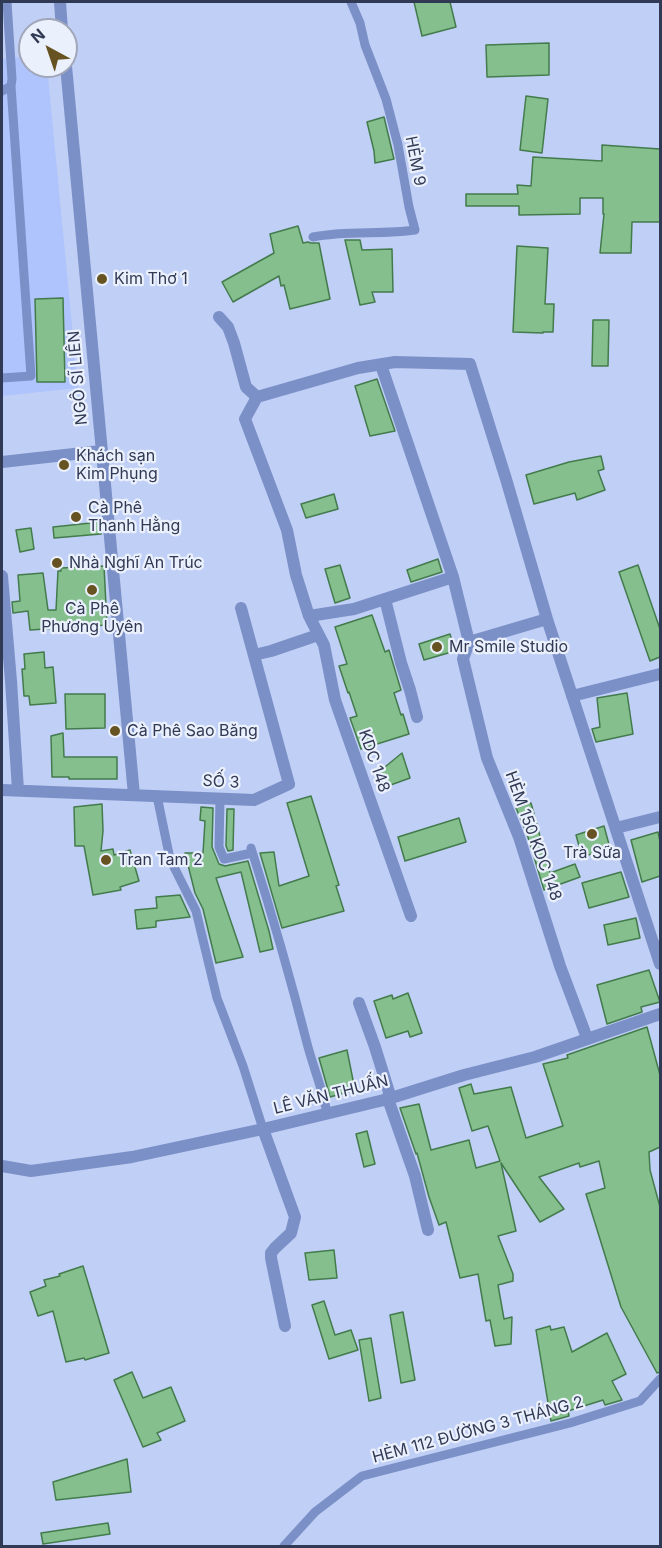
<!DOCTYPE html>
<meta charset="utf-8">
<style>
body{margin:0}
#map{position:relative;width:662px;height:1548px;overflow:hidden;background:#c0cff5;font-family:Inter,sans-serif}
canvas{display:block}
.frame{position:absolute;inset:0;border:3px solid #313a54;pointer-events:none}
.north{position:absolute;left:18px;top:18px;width:60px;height:60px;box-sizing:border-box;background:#ebf0fd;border:2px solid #a1a7b9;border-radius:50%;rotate:320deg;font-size:16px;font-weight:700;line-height:24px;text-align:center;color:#313a54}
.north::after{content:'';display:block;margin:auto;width:21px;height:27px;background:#665321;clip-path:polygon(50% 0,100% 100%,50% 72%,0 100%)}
</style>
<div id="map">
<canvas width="662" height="1548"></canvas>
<div class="frame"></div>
<div class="north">N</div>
</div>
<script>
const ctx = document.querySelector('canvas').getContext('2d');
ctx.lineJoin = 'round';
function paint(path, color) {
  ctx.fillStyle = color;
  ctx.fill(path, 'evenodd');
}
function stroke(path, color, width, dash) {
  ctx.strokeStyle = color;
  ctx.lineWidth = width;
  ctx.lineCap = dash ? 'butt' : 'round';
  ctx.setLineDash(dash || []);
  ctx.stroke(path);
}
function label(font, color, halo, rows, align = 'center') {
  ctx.font = font + ' Inter,sans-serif';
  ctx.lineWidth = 4.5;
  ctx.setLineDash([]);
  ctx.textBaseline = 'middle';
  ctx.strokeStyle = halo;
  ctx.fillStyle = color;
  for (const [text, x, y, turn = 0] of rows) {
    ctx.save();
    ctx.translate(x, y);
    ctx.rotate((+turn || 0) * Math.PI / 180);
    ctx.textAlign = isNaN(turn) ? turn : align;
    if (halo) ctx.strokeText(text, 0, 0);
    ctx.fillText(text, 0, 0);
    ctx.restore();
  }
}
paint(new Path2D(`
 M30 56V66H47L78 388 2 396V59Z`), '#afc4fc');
const building = new Path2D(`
 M414 2H450L456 27 422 36Z
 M549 43V75L487 77 486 45Z
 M526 96 548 99 542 153 520 150Z
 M384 117 394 159 375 163 374 151 367 122Z
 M602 145 660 149V222H632L631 253H600L604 214H603V198H580V214L519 215V206H466V194H518L517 185 531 186 533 157 602 161Z
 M298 226 303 243 308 242 311 243H319L330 299 290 309 284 285 281 286 279 276 233 302 222 282 274 253 270 234Z
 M345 240H360L362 250 392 249 393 292H372L375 302 360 305Z
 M517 246 548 248 545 304H554L553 332H543V333L513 332Z
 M63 298 65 382H37L35 299Z
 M593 320H609L608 366H592Z
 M377 379 395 431 370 436 355 386Z
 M601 456 604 469 598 471 605 490 577 500 575 493 534 504 526 475 569 462Z
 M334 494 338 509 306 518 301 504Z
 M100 522 101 534 54 538 53 527Z
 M31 528 34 549 20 552 16 530Z
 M438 559 442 572 411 582 407 570Z
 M340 565 350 598 335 603 325 569Z
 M638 565 660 629V657L650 661 619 572Z
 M104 566 107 625 30 630 28 611 13 613 12 602 20 601 18 575 43 573 48 610H56L58 571H61V568Z
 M372 615 385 652 389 650 401 690 394 693 401 715 403 714 409 734 361 749 350 718 357 716 349 692 348 693 339 666 347 664 335 627Z
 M450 634 455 651 424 660 419 644Z
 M44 652 45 668 53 667 56 703 30 705 29 696H24L22 669H25L24 654Z
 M627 693 633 734 596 742 592 729 600 727 597 698Z
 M65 694H105V728L66 729Z
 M63 733 64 757H117V779H69V777H52L51 736Z
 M402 753 410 778 385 787 380 771Z
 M311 796 339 885 336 886 344 911 282 928 260 853 274 852 279 886 309 876 287 803Z
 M531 803 550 873 575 864 580 877 544 890 527 834 516 808Z
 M102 804 103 831 101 851 113 849 114 855 130 850 139 881 120 887 121 890 93 895 84 846H75L74 807Z
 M201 807 213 808 212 847 219 864 225 866 248 861 269 931 273 949 260 952 241 872 216 878 243 957 216 963 203 909 195 893 185 853H203L205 821 200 820Z
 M227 809H234L233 850 228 851 226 846Z
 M459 818 466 842 405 861 398 837Z
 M604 826 610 848 582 857 576 835Z
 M658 832 660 841V876L642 882 631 840Z
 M621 872 629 897 589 908 582 883Z
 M180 895 190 917 156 921V927L137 929 135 910 157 908 156 897Z
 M636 918 640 938 608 945 604 925Z
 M649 970 660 1002 641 1007 642 1012 607 1024 597 985Z
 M408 993 422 1033 410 1037 408 1031 386 1038 374 1001 392 995 393 999Z
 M647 1027 660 1075V1147L649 1152 650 1170 660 1207V1372L657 1373 621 1307 586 1194 605 1188 599 1161 580 1167 579 1163 539 1177 564 1209 540 1222 501 1163 516 1231 498 1236 513 1274V1281L498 1285 504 1319 512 1317 511 1344 495 1346 490 1320 486 1321 478 1274 460 1278 446 1222 439 1225 429 1197 417 1153 416 1154 400 1108 419 1104 431 1150 469 1140 476 1168 500 1161 488 1126 472 1131 459 1088 471 1084 474 1094 511 1087 526 1138 563 1126 543 1064 568 1058 567 1055Z
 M347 1050 355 1090 330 1097 319 1058Z
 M367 1131 375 1164 364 1167 356 1134Z
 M334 1250 337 1278 309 1280 305 1253Z
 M83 1266 109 1353 85 1360 84 1358 66 1362 53 1311 38 1316 30 1292 46 1286 44 1280 60 1276 59 1274Z
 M324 1301 335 1335 351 1330 358 1350 329 1359 312 1305Z
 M403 1312 415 1380 401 1383 390 1315Z
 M550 1326 551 1330 564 1327 572 1352 607 1333 626 1374 612 1381 622 1400 605 1405 603 1400 568 1411 569 1416 551 1421 536 1330Z
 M371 1338 381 1398 369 1401 359 1340Z
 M132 1372 143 1398 171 1387 185 1421 157 1433 161 1440 143 1447 114 1380Z
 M127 1459 131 1492 56 1500 53 1482Z
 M108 1523 110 1534 43 1544 41 1533Z`);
paint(building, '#85bf8d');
stroke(building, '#437b4d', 1.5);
stroke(new Path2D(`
 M2 91 11 86 12 79 7 2
 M313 237C346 230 381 235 415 230L409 207 398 145 386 99 365 45 360 23 351 2
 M2 378 31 376 11 86
 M157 796 170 859 196 911 217 998 243 1066 263 1129
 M220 799 219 847 224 859 252 853
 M251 848C272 914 291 980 308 1047 314 1069 323 1091 327 1113
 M284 1546 315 1512 362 1476 570 1423 640 1401 660 1379`), '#7c90c8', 9);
stroke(new Path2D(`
 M60 2 62 30
 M66 66 134 795
 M219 317 228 327 234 343 246 387 257 397 358 368 395 362 470 364 506 479 547 619 660 964
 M381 365 453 577 469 642 547 619
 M257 397 245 419 287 530 296 575 309 616 324 645 335 700 411 916
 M2 462 101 451
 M2 576 11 681 18 790
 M385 599 401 663 410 690 417 717
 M309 616 354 609 453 577
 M469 642 463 659 487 758 519 837 560 966 587 1038
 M254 655 271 651 318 635
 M572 696 660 674
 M2 790 254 800 289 784 241 608
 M616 828 660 817
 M359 1003 375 1047 389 1092 388 1099 415 1176 428 1230
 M263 1129 295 1217 291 1233 275 1248 271 1253V1258L285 1326
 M2 1166 31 1171 132 1157 263 1129 388 1099 464 1075 535 1057 660 1014`), '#7c90c8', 12);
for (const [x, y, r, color] of [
 [102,279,6,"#665321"],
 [64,465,6,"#665321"],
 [76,517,6,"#665321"],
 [57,563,6,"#665321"],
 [92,590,6,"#665321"],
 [437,647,6,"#665321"],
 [115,731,6,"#665321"],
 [592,834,6,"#665321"],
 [106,860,6,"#665321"]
]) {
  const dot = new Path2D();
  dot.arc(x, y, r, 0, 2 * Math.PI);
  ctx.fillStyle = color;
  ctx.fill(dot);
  stroke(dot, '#ebf0fd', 2);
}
label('16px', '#313a54', '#ebf0fd', [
 ["HẺM 9",415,161,79],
 ["NGÔ SĨ LIÊN",78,378,-95],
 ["KDC 148",374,761,71],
 ["SỐ 3",221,782,3],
 ["HẺM 150 KDC 148",533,836,70],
 ["LÊ VĂN THUẤN",331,1095,-14],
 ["HẺM 112 ĐƯỜNG 3 THÁNG 2",478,1430,-15]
]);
label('16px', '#313a54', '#ebf0fd', [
 ["Kim Thơ 1",114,279],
 ["Khách sạn",76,456],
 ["Kim Phụng",76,474],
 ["Cà Phê",88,508],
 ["Thanh Hằng",88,526],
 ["Nhà Nghĩ An Trúc",69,563],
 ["Cà Phê",92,609,"center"],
 ["Phương Uyên",92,627,"center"],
 ["Mr Smile Studio",449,647],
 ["Cà Phê Sao Băng",127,731],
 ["Trà Sữa",592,853,"center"],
 ["Tran Tam 2",118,860]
], 'left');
</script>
